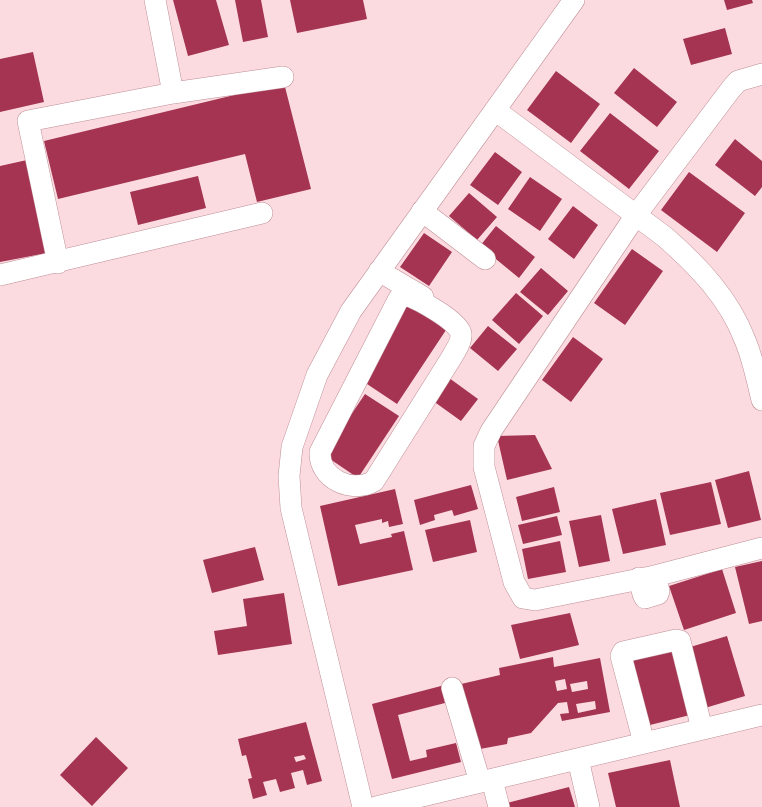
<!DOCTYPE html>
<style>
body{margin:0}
canvas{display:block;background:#fbdbe0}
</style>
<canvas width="762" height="807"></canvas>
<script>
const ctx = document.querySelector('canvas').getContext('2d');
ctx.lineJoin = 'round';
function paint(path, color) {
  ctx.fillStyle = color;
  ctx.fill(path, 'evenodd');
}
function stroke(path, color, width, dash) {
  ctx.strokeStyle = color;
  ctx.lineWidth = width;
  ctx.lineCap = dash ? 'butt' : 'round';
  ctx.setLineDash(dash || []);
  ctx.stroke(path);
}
paint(new Path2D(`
 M173 0H216L229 45 188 56Z
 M235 0H261L268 37 243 42Z
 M290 0H363L367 19 297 33Z
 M724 0H752L753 3 727 10Z
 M725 28 732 54 691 65 683 39Z
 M33 52 44 102 0 112V59Z
 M634 68 677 102 657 127 614 93Z
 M556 71 600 104 571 143 527 110Z
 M284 83 311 189 257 202 245 154 58 199 44 141Z
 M610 113 659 151 629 189 580 151Z
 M735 139 762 161V187L755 196 715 165Z
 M495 152 522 172 498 205 470 185Z
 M27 160 47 253 0 262V166Z
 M689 172 745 213 717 252 661 210Z
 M198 176 206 208 138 225 130 192Z
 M530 177 562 199 540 231 508 209Z
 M469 193 497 217 477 240 449 216Z
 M573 206 598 225 574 259 548 239Z
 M496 226 535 257 519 278 480 246Z
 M424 233 452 252 429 286 400 267Z
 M632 249 663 271 625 325 594 303Z
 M541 268 568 291 548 315 520 292Z
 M516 293 543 316 519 344 492 320Z
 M409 301 448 327 397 404 358 378Z
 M488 326 517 349 498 371 470 348Z
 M573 337 603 359 571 402 542 380Z
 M445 375 478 399 461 421 429 398Z
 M365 394 399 416 358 478 324 455Z
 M535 435 552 469 507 480 497 436Z
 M749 471 761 520 728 528 715 480Z
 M711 482 721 524 670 535 660 493Z
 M471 485 478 509 454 516 452 510 434 515 435 520 420 525 414 500Z
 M554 487 560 512 522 521 516 497Z
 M395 489 403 524 389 527 388 521 382 523V519L355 525 360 544 392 537 391 534 404 531 413 570 338 586 320 506Z
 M656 499 666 545 623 554 612 509Z
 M601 515 610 561 579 567 569 521Z
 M557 516 562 535 523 544 518 525Z
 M470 520 477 552 433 562 425 530Z
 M560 541 566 572 528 579 522 549Z
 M255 547 264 580 212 593 203 560Z
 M762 561V621L749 624 735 567Z
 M722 569 736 613 684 630 669 586Z
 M284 593 292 644 218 655 214 631 247 626 243 599Z
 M570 613 579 645 520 659 511 625Z
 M727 636 745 696 705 708 687 648Z
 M677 643 694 714 642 727 623 656Z
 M553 657 554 667 600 658 610 712 562 721 560 714 569 713 567 702 558 703 531 733 508 738 507 744 480 749 461 684 500 675 499 668ZM565 679 567 689 557 691 555 681ZM587 681 588 689 572 692 570 684ZM595 701 596 709 578 713 576 704Z
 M441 686 445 703 398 715 410 761 427 757 426 750 456 743 461 762 392 779 372 704Z
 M306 722 322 781 307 785 303 770 291 773 295 788 280 792 276 779 263 782 267 795 253 799 248 779 252 778 246 755 242 756 238 739ZM304 755 306 759 296 762 294 757Z
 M96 737 128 768 92 806 60 775Z
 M670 760 680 807H616L608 773Z
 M569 787 575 807H504L503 804Z`), '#a43452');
const minor = new Path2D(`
 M762 74 738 81 731 89 636 215 491 431 484 446V467L514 582 523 598 535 600 655 576 762 548
 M173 93 283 77
 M495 110 665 237C698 266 729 298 745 340 753 359 757 380 762 400
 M422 211 485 259
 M58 263 28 121 173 93 155 0
 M379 271 423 297
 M0 275 262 213
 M406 295C418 299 459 321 461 334 462 342 454 353 450 360L374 481C352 494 319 479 320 452L397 302 400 297Z
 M639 578 643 594 645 598 658 594 659 591 655 576
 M452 688 480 782
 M644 743 621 656 623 652 676 640 680 641 702 729
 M578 759 589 807
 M492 780 499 807
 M363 807 291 508 289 476 292 447 317 375 351 311 574 0
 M376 807 762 715`);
stroke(minor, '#be8e96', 22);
stroke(minor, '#fff', 21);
</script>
